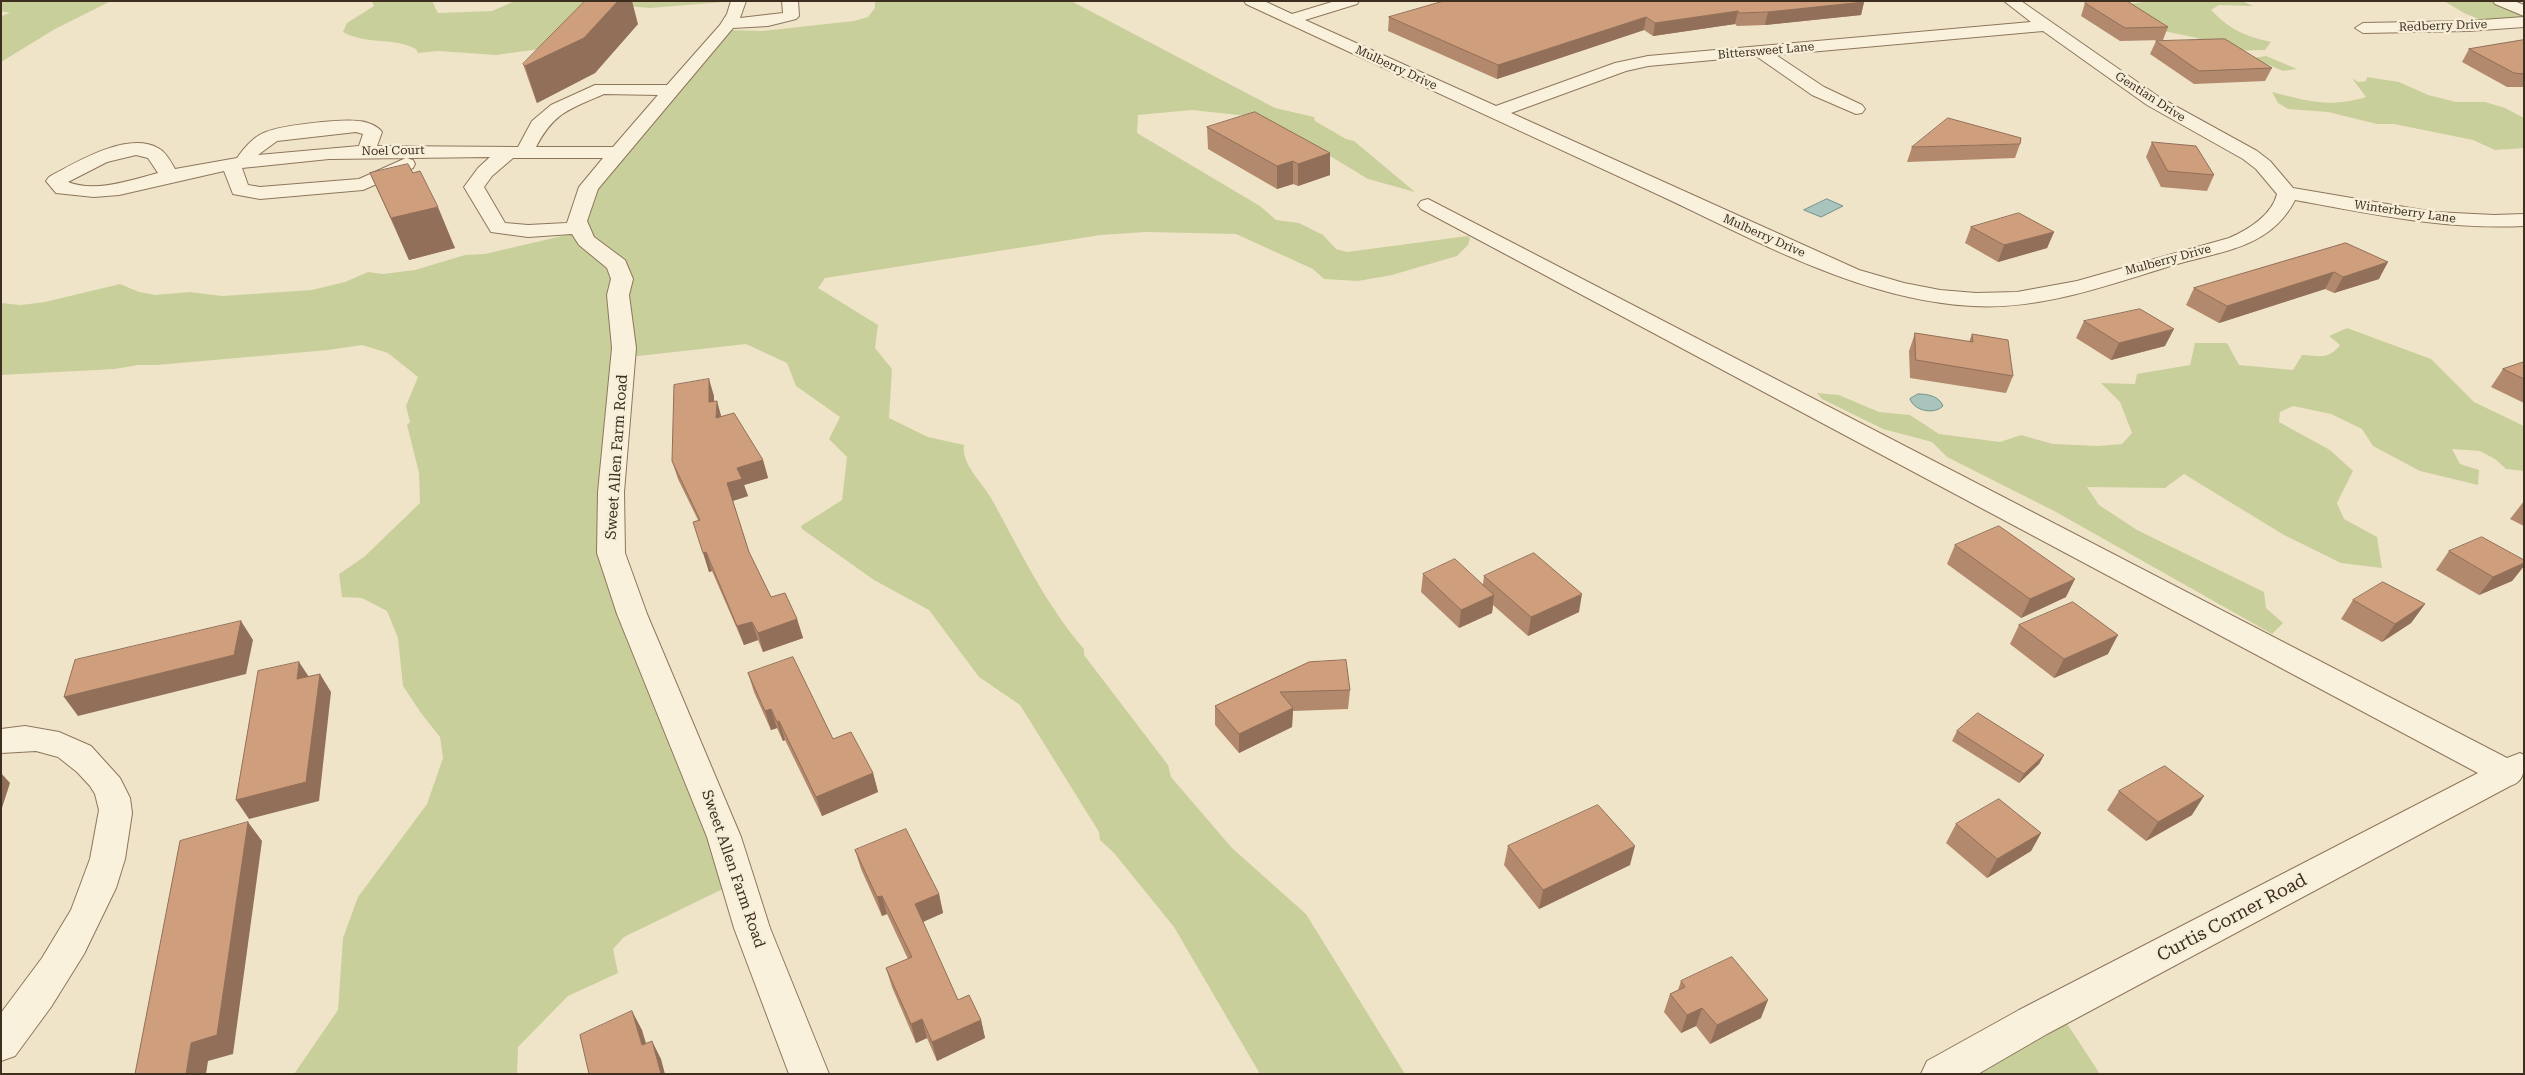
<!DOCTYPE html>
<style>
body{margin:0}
#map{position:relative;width:2525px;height:1075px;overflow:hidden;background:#f0e4c8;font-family:"Roboto Serif",serif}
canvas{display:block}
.frame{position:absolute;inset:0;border:2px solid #3d2e20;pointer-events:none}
</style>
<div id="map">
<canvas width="2525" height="1075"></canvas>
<div class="frame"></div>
</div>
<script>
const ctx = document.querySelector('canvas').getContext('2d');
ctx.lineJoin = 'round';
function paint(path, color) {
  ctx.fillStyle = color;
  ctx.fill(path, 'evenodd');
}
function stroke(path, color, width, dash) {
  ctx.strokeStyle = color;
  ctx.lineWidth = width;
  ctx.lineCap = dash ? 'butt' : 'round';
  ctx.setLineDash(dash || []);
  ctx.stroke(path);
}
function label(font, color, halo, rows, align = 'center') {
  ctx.font = font + ' "Roboto Serif",serif';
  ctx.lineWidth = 5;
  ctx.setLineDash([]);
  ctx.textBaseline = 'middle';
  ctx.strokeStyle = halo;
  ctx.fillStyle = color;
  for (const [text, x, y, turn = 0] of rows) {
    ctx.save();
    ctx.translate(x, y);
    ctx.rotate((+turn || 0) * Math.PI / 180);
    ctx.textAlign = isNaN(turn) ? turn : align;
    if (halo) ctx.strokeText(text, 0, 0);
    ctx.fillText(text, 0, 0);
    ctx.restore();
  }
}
paint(new Path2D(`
 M1 1H111L55 29 1 62V16L10 13 1 11Z
 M372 1H432L438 13 492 11 515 1H736L650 8 626 6 548 48 496 55 438 51 418 53 416 49C393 37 366 45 343 32L347 23 374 6Z
 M875 1H1071L1275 108 1314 117 1315 121 1346 139 1354 141 1415 192 1368 179 1307 142 1248 116 1192 110 1138 115 1137 133 1260 206 1276 220 1299 223 1323 235 1336 249 1347 252 1468 236 1470 238 1468 245 1457 256 1392 275 1358 281 1324 279 1313 269 1236 234 1146 232 1101 235 825 278 818 288 878 325 875 348 892 369 889 418 928 437 964 445C961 464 982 482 991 498 1020 550 1045 604 1084 649V655L1168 765 1171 777 1232 848 1306 914 1405 1074H1260L1174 927 1114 853 1100 840 1099 832 1020 705 979 677 929 610 874 580 802 529 801 526 842 500 847 457 829 439 840 417 796 386 787 363 746 344 621 358 608 502 731 885 624 937 613 949 618 973 568 996 518 1047 517 1074H294L338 1010 343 938 358 897 427 804 443 758 440 737 421 713 403 686 398 638 387 611 362 598 342 597 339 574 364 557 420 503 419 473 407 425 410 422 406 406 418 377 388 353 362 345 328 350 157 365H138L115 369 1 375V303L21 305 45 302 120 284 139 292 155 295 190 292 222 296 312 290 345 282 368 272 383 274 415 270 465 255 485 254 575 233 578 208 723 30 763 31 854 21 868 17 875 8Z
 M2152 1H2242L2253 6 2219 5 2211 10C2230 30 2245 36 2271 42L2265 50 2226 51 2197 38 2164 31 2114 6Z
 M2444 1H2499L2524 11V23L2493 25 2464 13Z
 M2266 56 2297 69 2283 71 2253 58Z
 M2367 77 2399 82 2428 95 2456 102H2485L2505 108 2524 118V148L2495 150 2473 140 2394 124H2377L2328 112 2288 109 2278 103 2272 92C2306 101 2331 108 2366 97L2352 78 2358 82 2366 81Z
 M2347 328 2431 359 2474 402 2524 426V471L2506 469 2495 459 2480 451 2452 449 2460 464 2479 470 2478 485 2420 471 2373 446 2362 429 2331 414 2293 406 2280 412 2279 422 2330 450 2353 471 2337 503 2344 519 2377 537 2382 568 2341 563 2284 535 2184 474 2165 488 2087 487 2099 505 2137 530 2264 592 2266 608 2283 623 2272 634 2056 512 1947 457 1932 442 1883 429 1822 399 1817 393 1839 395 1879 412 1910 415 1939 434 2000 442 2021 435 2053 444 2098 446 2122 444 2132 433 2120 402 2101 383 2135 384 2137 374 2190 365 2195 343H2227L2239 365 2293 370 2302 355C2319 356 2329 360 2340 345L2329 336Z
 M2062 1016 2100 1074H1958Z`), '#c9cf9b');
const water = new Path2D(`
 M1827 199 1843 206 1821 217 1804 210Z
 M1918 394C1928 394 1939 396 1943 406 1934 415 1914 411 1910 399Z`);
paint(water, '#a9c4bc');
stroke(water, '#6f938a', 1);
const minor = new Path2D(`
 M731 1H746L740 18 783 13 782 1H798L799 16 796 19 768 26 733 28 598 189 587 221 594 237 625 260 633 279 629 295 636 348 624 492 625 553 647 614 741 837 770 928 829 1074H789L734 928 707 837 617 614 597 553 598 492 612 348 607 295 611 279 607 268 579 245 572 234 528 237 491 232 464 187 478 168 490 157 329 159 242 168 248 185 260 187 359 179 406 158 413 160 415 164 413 168 363 190 260 199 233 194 224 171 119 195 94 197 56 193 46 181 49 177C76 162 128 131 158 148 166 152 171 162 175 169L237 158C244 148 254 136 266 132 283 125 340 119 358 121 366 121 378 126 382 132L377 146 518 147 532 121 551 105 595 85H667L720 25 727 14ZM604 94 658 95 613 147H536C554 112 570 109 604 94ZM356 132 363 134 359 146 258 155 277 141ZM136 155 148 158 158 173C131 180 95 193 68 182L107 162ZM513 158H603L579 187 567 223 528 225 505 223 484 187 492 176Z
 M1244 1H1264L1292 14 1335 1H1359L1357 4 1305 20 1496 106 1615 63 1648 56 2031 22 2004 1H2021L2159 97 2257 151 2270 161 2293 188 2434 212 2494 215 2524 214V226C2446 230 2371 214 2295 200 2270 249 2220 251 2174 265 2108 285 2042 310 1973 306 1857 300 1749 236 1646 189 1512 127 1379 66 1246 4ZM2043 31 2147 105 2243 159 2256 169 2277 194C2272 215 2248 230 2229 238L2077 281 2017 292 1976 293 1940 290 1904 283 1859 270 1511 113 1626 71 1648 66 1756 56 1812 95 1856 114 1862 113 1865 109 1862 105 1824 87 1776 55Z
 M2493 1H2514L2524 5V16L2495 4Z
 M2524 17V27L2468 31 2363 33 2355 28 2363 23 2468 21Z
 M1428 199 2507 758 2520 753 2524 755C2524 771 2525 781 2510 786L2047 1034 1978 1074H1921L1927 1061 2019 1010 2478 773 1421 209 1418 205 1421 201Z
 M25 726 59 732 91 746 120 778 130 798 132 813 125 859 116 888 84 954 51 1007 15 1056 1 1061V1013L42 958 71 910 90 859 99 810 95 794 90 786 77 772 58 757 36 751 1 753V729Z`);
stroke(minor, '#8d765c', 2);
paint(minor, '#faf1dc');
paint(new Path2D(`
 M1864 2 1861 15 1765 25 1737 26 1735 24 1653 36 1644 30 1497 79 1388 31 1389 17Z
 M2085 3 2168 27 2163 40 2120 41 2081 16Z
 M638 24 595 73 537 103 536 101 523 64Z
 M2524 40V87H2507L2462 62 2469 49Z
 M2156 41 2272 68 2265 81 2194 84 2150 54Z
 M1207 127 1330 153V175L1298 186 1293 184 1277 189 1208 149Z
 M2152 142 2214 175 2207 191 2161 187 2146 157Z
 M2020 144 2015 158 1907 162 1912 147Z
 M370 173H413L455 248 409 260Z
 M1971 227 2054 232 2047 248 1998 262 1965 243Z
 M2346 243 2379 279 2334 293 2325 289 2219 323 2186 305 2194 288Z
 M2084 321 2165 346 2111 360 2076 338Z
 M1915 333 1969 342 1972 334 2013 376 2006 393 1910 378 1909 351Z
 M2524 362V403L2491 387 2503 369Z
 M714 396V402L721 417 763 460 768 478 744 485 748 496 733 501 749 552 771 597 797 619 803 638 763 652 758 640 744 645 712 571 709 572 698 520 678 479 672 461Z
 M2524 501V526L2510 519Z
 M1955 545 2066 597 2021 618 1947 564Z
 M2449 551 2524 560V566L2512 581 2479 595 2436 570Z
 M1423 574 1483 584 1484 576 1579 612 1528 636 1493 605 1492 613 1459 628 1421 592Z
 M2353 600 2425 604 2411 623 2382 642 2341 619Z
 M2019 625 2108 654 2054 678 2010 644Z
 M1309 662 1350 690 1348 709 1293 711 1292 727 1239 753 1215 725V706Z
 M748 673 833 739 873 773 878 792 822 816 785 740 783 741 777 728 771 730 754 692Z
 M1957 731 2044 755 2039 764 2019 783 1952 741Z
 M2119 791 2192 815 2146 841 2107 810Z
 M1956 824 2041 833 2031 851 1987 878 1946 843Z
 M1508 846 1630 865 1539 909 1504 865Z
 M855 850 939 894 943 913 923 922 958 1000 981 1020 985 1038 937 1061 927 1038 916 1043 892 987 886 968 908 959 887 914 882 916 861 869Z
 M1681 981 1761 1018 1710 1044 1696 1026 1681 1033 1664 1012 1670 994 1678 990Z`), '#b2896c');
paint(new Path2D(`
 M618 1H632L638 24 595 73 537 103 525 66Z
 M1864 2 1861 15 1765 25 1768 12Z
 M1738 11 1735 24 1653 36 1655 23Z
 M1646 17 1644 30 1497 79 1498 65Z
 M1330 153V175L1298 186V164Z
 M1293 161V184L1277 189V166Z
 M438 207 455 248 409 260 391 218Z
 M2054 232 2047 248 1998 262 2004 245Z
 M2388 262 2379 279 2334 293 2343 277Z
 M2334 272 2325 289 2219 323 2227 306Z
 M2174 329 2165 346 2111 360 2119 343Z
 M709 379 714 396V420L709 402Z
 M717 401 722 419 716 418Z
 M763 460 768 478 744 485 748 496 732 501 727 483 737 468Z
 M706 552 712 571 709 572 703 553Z
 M2524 563V566L2512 581 2479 595 2493 577Z
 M2075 579 2066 597 2021 618 2030 599Z
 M1582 594 1579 612 1528 636 1531 617Z
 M1494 595 1492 613 1459 628 1461 610Z
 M2425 604 2411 623 2382 642 2395 624Z
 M797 619 803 638 763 652 758 633Z
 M241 621 253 640 246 674 78 716 64 697Z
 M752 622 758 640 744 645 737 626Z
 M2118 635 2108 654 2054 678 2064 659Z
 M299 662 311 680 297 679Z
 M320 674 331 692 319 801 249 819 236 800Z
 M1293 708 1292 727 1239 753V734Z
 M771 709 777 728 771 730 765 711Z
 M779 721 785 740 783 741 777 722Z
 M2044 755 2039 764 2019 783 2024 774Z
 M1 773 10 783 1 811Z
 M873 773 878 792 822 816 816 797Z
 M2204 796 2192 815 2146 841 2158 822Z
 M248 822 262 841 233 1054 208 1061 206 1074H186L191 1043Z
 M2041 833 2031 851 1987 878 1997 859Z
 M1635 846 1630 865 1539 909 1543 890Z
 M939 894 943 913 920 923 915 904Z
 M882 896 887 914 882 916 877 897Z
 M1768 1000 1761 1018 1710 1044 1717 1025Z
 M1702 1008 1696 1026 1681 1033 1687 1015Z
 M632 1011 642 1030 652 1063 642 1045Z
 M922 1019 927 1038 916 1043 911 1024Z
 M981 1020 985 1038 937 1061 932 1042Z
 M652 1041 661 1059 665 1074H661Z`), '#916f58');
const building = new Path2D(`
 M585 1H618L584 38 525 66 523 64Z
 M1444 1H1863L1864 2 1768 12 1740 13 1738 11 1655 23 1646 17 1498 65 1389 17Z
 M2087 1H2127L2168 27 2125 28 2085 3Z
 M2225 39 2272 68 2199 71 2156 41Z
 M2524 40V74L2514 73 2469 49Z
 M1255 112 1330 153 1298 164 1293 161 1277 166 1207 127Z
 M1948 118 2021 138 2020 144 1912 147Z
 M2152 142 2196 146 2214 175 2168 171Z
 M408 164 413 173 420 171 438 207 391 218 370 173Z
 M2019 213 2054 232 2004 245 1971 227Z
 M2346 243 2388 262 2343 277 2334 272 2227 306 2194 288Z
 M2140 309 2174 329 2119 343 2084 321Z
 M1915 333 1973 342 1972 334 2008 340 2013 376 1916 360Z
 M2524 362V379L2503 369Z
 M709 379V402L717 401 716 418 734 413 763 460 737 468 742 479 727 483 749 552 771 597 785 593 797 619 758 633 752 622 737 626 706 552 703 553 693 522 700 520 672 461 674 385Z
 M1999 526 2075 579 2030 599 1955 545Z
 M2482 537 2524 560V563L2493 577 2449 551Z
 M1534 553 1582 594 1531 617 1484 576Z
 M1455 559 1494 595 1461 610 1423 574Z
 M2383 582 2425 604 2395 624 2353 600Z
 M2073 602 2118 635 2064 659 2019 625Z
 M241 621 234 655 64 697 75 660Z
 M793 657 833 739 851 732 873 773 816 797 779 721 777 722 771 709 765 711 748 673Z
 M1346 660 1350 690 1280 692 1293 708 1239 734 1215 706 1309 662Z
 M299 662 297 679 320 674 306 782 236 800 258 671Z
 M1978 713 2044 755 2024 774 1957 731Z
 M2165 766 2204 796 2158 822 2119 791Z
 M1999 799 2041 833 1997 859 1956 824Z
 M1598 805 1635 846 1543 890 1508 846Z
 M248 822 217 1035 191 1043 186 1074H135L180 841Z
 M906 829 939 894 915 904 958 1000 969 995 981 1020 932 1042 922 1019 911 1024 886 968 912 957 882 896 877 897 855 850Z
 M1732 957 1768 1000 1717 1025 1702 1008 1687 1015 1670 994 1685 987 1681 981Z
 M632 1011 642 1045 652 1041 661 1074H589L580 1035Z`);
paint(building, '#cf9f7d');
stroke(building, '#916f58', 1);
label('12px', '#3d2e20', '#f7eed8', [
 ["Redberry Drive",2443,26,-2],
 ["Bittersweet Lane",1766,51,-5],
 ["Mulberry Drive",1396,68,25],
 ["Gentian Drive",2150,97,33],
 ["Noel Court",393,151,-1],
 ["Winterberry Lane",2405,212,8],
 ["Mulberry Drive",1764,236,24],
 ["Mulberry Drive",2168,260,-15]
]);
label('15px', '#3d2e20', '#f7eed8', [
 ["Sweet Allen Farm Road",617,457,-86],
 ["Sweet Allen Farm Road",733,869,71]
]);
label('18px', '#3d2e20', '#f7eed8', [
 ["Curtis Corner Road",2232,918,-28]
]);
</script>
